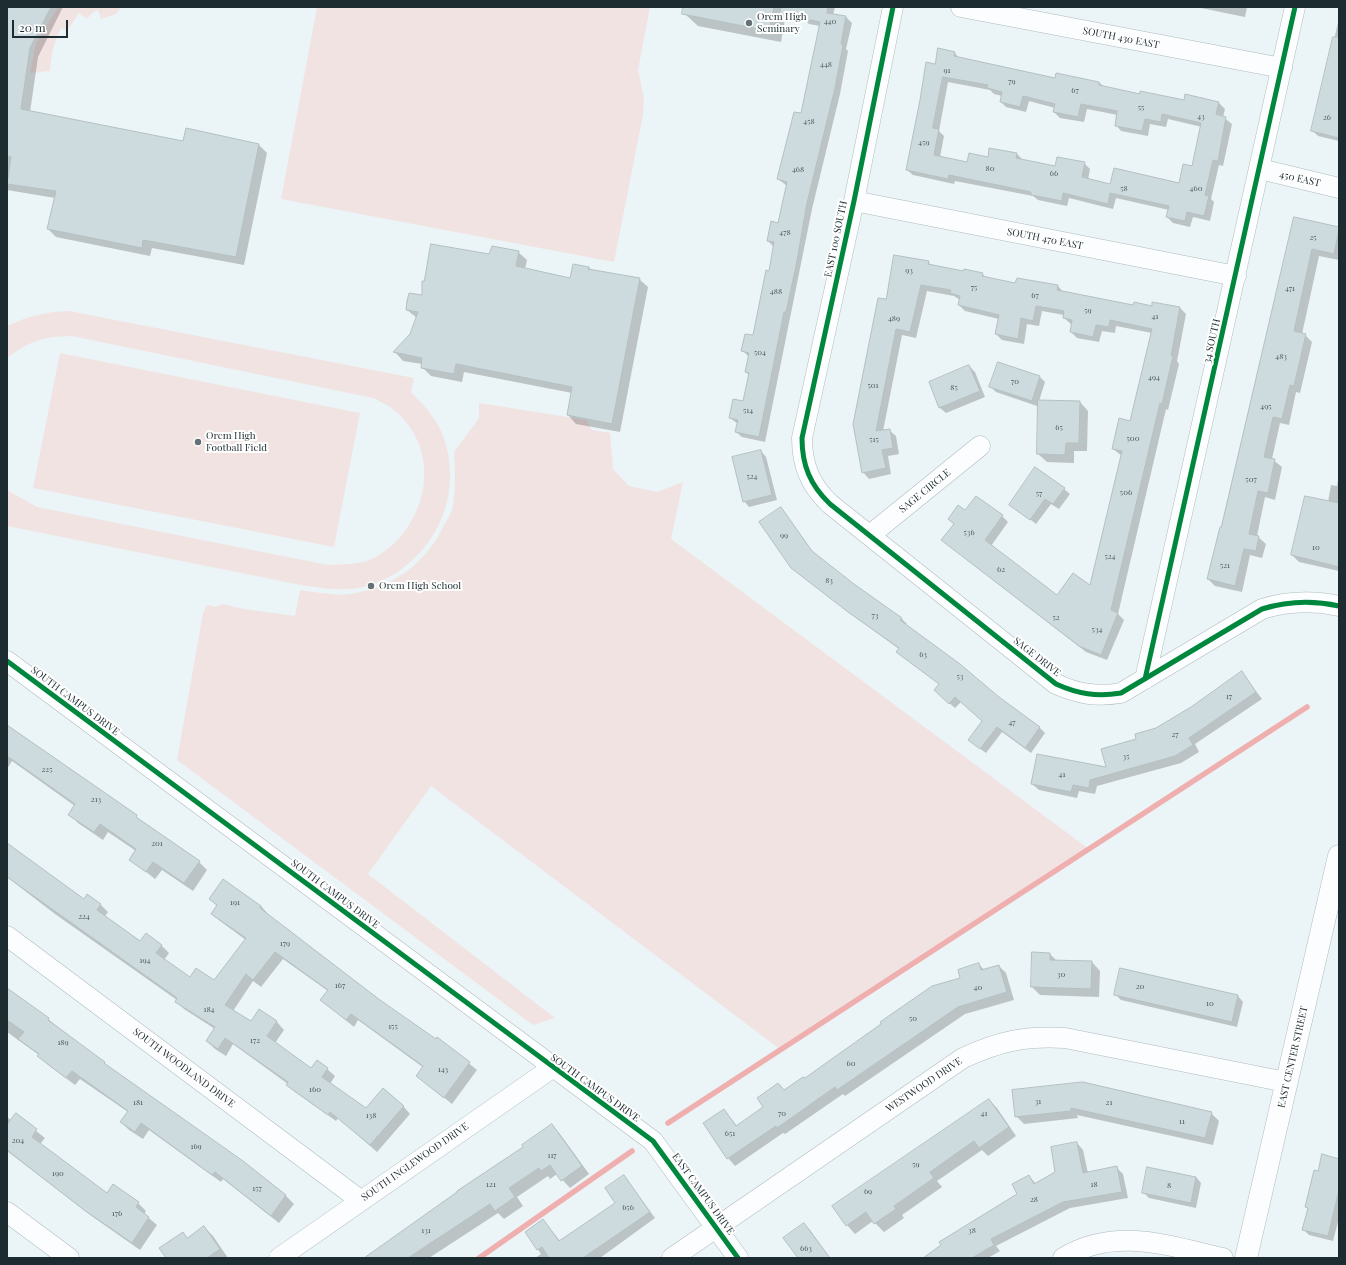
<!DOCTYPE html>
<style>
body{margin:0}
#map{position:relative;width:1346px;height:1265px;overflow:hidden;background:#ebf4f6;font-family:"Playfair Display",serif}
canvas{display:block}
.frame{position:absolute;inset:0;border:8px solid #1c2c30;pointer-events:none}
.scale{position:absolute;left:12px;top:20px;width:56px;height:18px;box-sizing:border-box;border:2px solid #1c2c30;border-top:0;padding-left:5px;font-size:12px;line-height:14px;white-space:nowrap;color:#1c2c30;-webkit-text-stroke:3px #fff;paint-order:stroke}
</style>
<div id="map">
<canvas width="1346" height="1265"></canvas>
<div class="frame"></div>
<div class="scale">20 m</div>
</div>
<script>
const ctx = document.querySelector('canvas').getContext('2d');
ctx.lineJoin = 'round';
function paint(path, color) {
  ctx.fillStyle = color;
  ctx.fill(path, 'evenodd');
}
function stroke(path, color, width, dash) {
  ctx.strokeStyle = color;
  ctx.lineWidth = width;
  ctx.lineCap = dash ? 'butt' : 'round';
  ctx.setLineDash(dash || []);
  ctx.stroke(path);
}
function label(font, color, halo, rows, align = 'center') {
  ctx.font = font + ' "Playfair Display",serif';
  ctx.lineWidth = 4;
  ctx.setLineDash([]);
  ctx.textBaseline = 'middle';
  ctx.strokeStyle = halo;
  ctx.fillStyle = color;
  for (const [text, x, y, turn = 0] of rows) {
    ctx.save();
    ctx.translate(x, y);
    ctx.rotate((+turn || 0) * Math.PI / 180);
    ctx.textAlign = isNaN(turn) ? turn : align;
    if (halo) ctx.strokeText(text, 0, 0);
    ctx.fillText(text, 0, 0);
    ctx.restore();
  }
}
paint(new Path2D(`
 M58 7H121L116 14 101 19 98 10 92 13 87 19 79 13 67 31 61 28C54 42 51 55 50 71L30 73 36 43Z
 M317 7H650L638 70 644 98 643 115 614 262 281 199Z
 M69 311 414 378 411 392C423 404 435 417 442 433 466 493 435 560 376 583 351 593 326 589 301 585L7 526V490L37 507 328 565C343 564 363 565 376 557 428 527 444 451 394 410 388 405 380 402 373 398L72 336C41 337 32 340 7 358V326C28 316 46 312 69 311Z
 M60 353 360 413 334 547 33 488Z
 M479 403 586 420 592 430 610 433 613 469 629 486 657 492 683 482 671 539 1089 849 781 1050 431 786 368 874 555 1018 533 1025 177 760 203 613 207 605 216 607 222 604 244 609 295 616 300 590C316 592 335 596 351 594 392 587 424 565 442 529 445 523 450 516 452 510 456 492 455 470 454 452L479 418Z`), '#f2e3e3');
paint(new Path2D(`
 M7 7H63L38 57 30 112 184 142 258 144 267 153 244 265 152 248 150 256 56 237 48 229 55 198 7 190Z
 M688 7H787L781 42 698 26 686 15Z
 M805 7H835L833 15 846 17 852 23 846 49 848 51 840 94 812 209 765 442 742 437 736 432 738 424 730 418 743 402 749 375 746 372 749 357 743 351 754 337 770 272 774 247 768 241 779 224 787 186 778 179 802 115 820 26 809 24 803 18Z
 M1196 7H1247L1245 17Z
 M1339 18V141L1318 136 1313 131Z
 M954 52 959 58 1056 79 1099 82 1104 87 1140 95 1185 101 1186 95 1219 103 1225 109 1223 117 1232 124 1223 166 1219 165 1211 199 1214 202 1210 221 1193 217 1190 227 1173 223 1167 217 1169 210 1116 198 1113 209 1069 198 1067 206 1038 200 1033 196 955 181 954 184 913 175 907 170 936 65ZM948 82 990 90 994 94 1002 96 1001 102 1006 107 1026 112 1029 101 1055 108 1054 112 1060 118 1084 122 1087 109 1118 115 1116 125 1121 131 1148 136 1150 124 1166 127 1168 119 1202 127 1193 167 1179 185H1111L1088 180 1090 169 1084 163 1056 167 1023 160 1017 154 990 149 989 158 968 163 940 157 944 136 939 131Z
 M1294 218 1339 228V260L1319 256 1302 334 1305 335 1312 342 1300 393 1296 392 1289 425 1280 423 1272 459 1282 467 1275 500 1265 497 1257 536 1266 544 1262 558 1250 555 1242 592 1215 586 1208 579 1222 528Z
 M518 252 527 260 525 269 571 279 589 267 591 270 639 279 648 287 620 432 576 424 568 415 572 393 464 372 462 382 431 376 422 367V364L403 361 395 352 410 335 417 318 407 310 423 296 490 255Z
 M928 262 932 266 964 272 982 274 987 278 1016 284 1058 286 1064 293 1134 306 1180 308 1186 314 1177 361 1179 364 1168 410 1166 409 1118 614 1124 620 1107 660 1086 652 942 540 954 524 949 519 966 512 1002 516 1008 522 991 546 1057 596 1090 587 1122 456 1113 449 1130 422 1152 333 1116 326 1115 333 1102 331 1099 342 1077 338 1071 332 1072 325 1064 318V315L1042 311 1039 326 1027 324 1024 344 1002 340 996 334 999 319 965 311 959 305 960 300 954 296 927 291 916 338 902 335 883 431 889 430 896 436 899 454 888 456 891 474 869 479 863 472 886 301Z
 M969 366 975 372 985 397 946 413 940 408 930 383Z
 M1040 377 1045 382 1039 401 1080 402 1088 411 1087 451H1074V463L1047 462 1038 454 1039 401 1037 406 996 392 990 386Z
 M761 451 766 457 777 500 749 507 744 501Z
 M1339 474V571L1299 562 1292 555 1328 502 1331 485 1337 486Z
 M1064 489 1070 494 1059 509 1051 504 1036 524 1010 504Z
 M781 508 815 555 853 585 901 618 907 624 905 625 998 698 1040 728 1045 733 1031 753 1002 732 986 753 975 745 983 721 961 702 955 708 940 695V684L899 649 855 617 798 573Z
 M1242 673 1262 699 1195 744 1199 752 1181 763 1097 786 1095 794 1079 791 1077 798 1039 790 1032 784 1107 768 1138 740 1192 708Z
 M7 725 199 862 207 870 193 891 162 870 155 879 130 859 136 851 108 832 103 840 78 823 70 814 75 806 12 761 7 769Z
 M7 844 84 901 88 896 101 905 108 912 105 916 141 942 161 945 169 953 164 960 191 979 215 981 246 940 220 921 212 914 217 906 210 899 261 906 268 914 267 915 380 1001 436 1041 438 1038 477 1070 452 1104 417 1076 424 1068 358 1020 354 1027 321 1000 328 991 283 959 261 987 253 981 233 1011 251 1022 260 1010 277 1022 284 1030 275 1043 311 1069 317 1061 327 1069 335 1076 330 1084 366 1109 403 1106 410 1114 377 1152 338 1118 336 1121 295 1092 288 1084 233 1044 226 1056 215 1049 207 1041 215 1029 184 1009 176 1001 177 1000 55 914 7 877Z
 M1050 954 1057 961 1092 962 1100 971 1099 997 1040 995 1032 987Z
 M979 964 984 970 999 966 1006 973 1014 1000 965 1014 845 1096 843 1094 785 1134 783 1133 735 1166 728 1158 724 1110 737 1126 764 1107 778 1084 785 1091 805 1079 961 978Z
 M1121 969 1238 996 1243 1002 1237 1027 1121 1000 1115 994Z
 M7 989 48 1019 111 1070 242 1162 286 1196 294 1204 279 1223 223 1179 221 1182 149 1130 143 1139 129 1130 121 1122 128 1112 80 1079 75 1085 47 1064 38 1056 39 1055 7 1032Z
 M1013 1091 1211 1113 1219 1121 1213 1145 1077 1115 1078 1118 1024 1124 1016 1116Z
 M989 1100 997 1108 1016 1136 988 1156 982 1150 937 1181 942 1187 902 1215 904 1218 884 1232 873 1221 855 1234 847 1225Z
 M16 1115 45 1138 40 1144 107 1194 138 1203 146 1211 144 1214 157 1225 140 1250 93 1217 7 1151V1117L12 1121Z
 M552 1125 560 1134 589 1174 570 1188 557 1174 550 1179 548 1176 517 1197 523 1206 504 1219 498 1213 429 1258H366L525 1147Z
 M1077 1143 1083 1150 1088 1173 1117 1168 1123 1174 1128 1198 1070 1208 996 1246 1000 1251 988 1258H925L1018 1195 1029 1176 1036 1184 1056 1173Z
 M1339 1160V1218L1333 1241 1309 1235 1303 1229 1308 1209 1306 1207 1319 1172Z
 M624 1176 655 1218 600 1258H535L541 1254 526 1232 543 1220 560 1241 617 1203Z
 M1196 1177 1201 1183 1196 1208 1149 1198 1143 1192Z
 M804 1224 810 1230 830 1258H798Z
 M204 1227 213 1236 228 1258H167L182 1233 188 1239Z`), '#0003');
stroke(new Path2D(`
 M668 1123 1307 707
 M479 1258 632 1151`), '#efafaf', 5.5);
const building = new Path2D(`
 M7 7H51L30 48 21 109 183 141 186 128 259 144 236 257 143 240 142 248 47 229 56 191 7 184 11 157 7 156Z
 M683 7H774L769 31 682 14Z
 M781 7H828L827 13 846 16 841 44 843 45 835 88 807 203 796 266 786 312H784L759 437 735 432 738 420 729 418 733 399 743 401 749 373 745 372 749 353 741 351 745 334 753 335 766 270 769 271 774 242 767 241 771 221 778 223 787 182 777 179 794 112 801 113 820 22 780 14Z
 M1333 37H1339V138L1311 131Z
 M938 48 955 52 954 56 1055 78 1056 73 1099 82V85L1140 94V91L1184 100 1185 94 1219 102 1216 114 1226 117 1218 161 1213 160 1205 195 1209 196 1204 216 1187 212 1185 221 1166 217 1169 206 1110 193 1108 204 1063 193 1062 201 1031 195V192L949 175 948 179 906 170 920 100 926 62 935 64ZM943 77 988 85 987 88 1002 92 1000 102 1020 107 1023 96 1055 104 1053 112 1078 117 1081 104 1117 111 1115 126 1142 131 1145 119 1161 122 1162 114 1201 123 1192 166 1183 164 1179 183 1114 168 1110 184 1082 177 1085 162 1057 157 1055 166 1016 158 1017 153 989 148 988 157 969 153 967 162 934 155 939 129 933 128Z
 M1294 217 1339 227V230L1334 254 1312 249 1294 331 1306 334 1294 386 1290 385 1282 419 1273 417 1264 457 1275 459 1268 493 1258 491 1249 534 1259 536 1256 551 1244 549 1235 586 1207 579 1220 527H1221Z
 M431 244 489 254 492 246 519 251 516 266 570 278 573 264 589 267 588 269 640 278 612 424 567 415 572 387 456 364 454 374 421 368 422 358 393 352 410 334 418 312 406 310 407 301 409 293 422 295V281H424Z
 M894 255 929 261 928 264 963 271 964 269 983 273 982 276 1015 283 1017 278 1058 285 1057 290 1133 305 1134 302 1152 306V302L1180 307 1171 356H1173L1162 404 1160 403 1111 610 1118 613 1101 655 1079 646 941 540 954 524 948 519 958 505 965 510 976 496 1003 515 985 540 1057 595 1073 573 1090 585 1122 451 1112 449 1119 418 1130 421 1152 329 1110 320 1109 327 1096 325 1093 337 1070 332 1072 320 1063 318 1064 311 1036 306 1033 321 1021 318 1018 339 995 334 999 315 958 305 960 296 950 293 951 290 921 285 910 332 896 329 876 431 890 429 893 448 882 450 886 468 862 473 853 424 878 298 886 299Z
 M998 362 1040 376 1032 401 989 387Z
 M969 365 980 391 939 408 929 382Z
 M1038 400 1080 401 1079 443H1066L1065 455 1037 454Z
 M761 450 772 495 743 502 732 457Z
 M1035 467 1065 488 1053 504 1045 499 1030 520 1009 505Z
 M1305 496 1339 503V567L1291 555Z
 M781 507 812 551 854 584 902 618 900 620 960 664 999 697 1040 727 1025 748 997 727 980 749 968 740 982 721 955 697 949 704 934 690 939 684 896 652 899 648 848 612 791 568 759 522Z
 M1242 671 1256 692 1189 738 1193 745 1175 756 1090 780 1089 788 1073 785 1071 792 1031 784 1037 754 1106 767 1101 749 1136 739 1135 734 1156 728 1191 707Z
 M7 725 137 815 136 817 200 861 184 883 153 862 146 872 129 860 136 849 100 824 94 832 68 815 75 804 7 756Z
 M7 843 84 899 87 894 101 904 97 910 140 941 146 933 162 945 156 953 190 977 196 968 214 980 246 938 211 914 217 905 209 899 223 879 261 906 260 908 380 1000 436 1039 437 1037 470 1062 444 1098 416 1076 423 1066 351 1014 346 1020 320 1000 328 990 275 952 253 980 246 974 225 1005 251 1021 259 1009 277 1021 267 1036 311 1068 317 1060 328 1068 322 1077 366 1108 383 1088 404 1106 370 1145 330 1112 328 1115 286 1085 288 1082 225 1038 218 1049 206 1041 215 1027 175 1002 177 998 7 877Z
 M1032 952 1050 953V960L1092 961 1091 989 1031 987Z
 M979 963 981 970 999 965 1007 992 958 1007 837 1090 835 1087 777 1128 776 1126 727 1159 703 1123 724 1109 736 1126 763 1107 757 1098 778 1083 784 1090 803 1077 805 1078 881 1024 880 1022 932 986 960 978 958 970Z
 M1120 968 1238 995 1232 1022 1114 995Z
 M7 988 49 1018 48 1020 105 1062 104 1063 243 1161 286 1195 271 1216 215 1172 212 1175 141 1123 135 1132 120 1122 128 1111 72 1071 66 1078 37 1056 39 1054 18 1039 24 1032 7 1020Z
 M1083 1082 1212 1112 1205 1138 1071 1108V1111L1015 1117 1012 1090Z
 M989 1099 1009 1127 979 1148 974 1141 930 1172 934 1178 894 1206 896 1209 874 1224 866 1212 846 1226 832 1206Z
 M16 1113 37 1129 32 1137 107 1193 113 1184 139 1202 136 1207 149 1217 132 1243 84 1210 7 1150V1125Z
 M552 1124 582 1166 561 1181 550 1165 541 1171 539 1168 509 1188 515 1197 495 1211 490 1204 408 1258H364L457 1192V1191L523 1147 522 1145Z
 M1077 1142 1083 1173 1117 1166 1122 1192 1063 1202 991 1239 994 1245 972 1258H923L941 1245 939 1242 1017 1194 1012 1184 1029 1175 1034 1184 1055 1172 1051 1147Z
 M1322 1154 1339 1159V1190L1328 1236 1302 1230 1308 1208 1305 1207 1314 1170 1318 1171Z
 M1147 1167 1196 1177 1191 1203 1142 1193Z
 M624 1175 650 1212 583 1258H549L542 1247 537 1250 525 1232 543 1219 559 1241 615 1203 605 1188Z
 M804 1223 830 1258H798L783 1238Z
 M204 1226 220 1249 207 1258H166L159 1248 183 1232 187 1238Z`);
paint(building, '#cedbde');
stroke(building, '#b3c0c2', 1);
const street = new Path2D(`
 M893 7 854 201 802 438C802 465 810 485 830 504L1056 684C1078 694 1097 697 1121 693L1262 609C1288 601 1312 600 1339 606
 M961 7 1282 68
 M1260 169 1339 188
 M854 201 1236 276
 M870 535 980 446
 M7 661 653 1141 738 1258
 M1145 679 1295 7
 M7 936 360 1200
 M7 1212 69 1258
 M279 1258 552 1068
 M672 1258 963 1058C1000 1041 1024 1036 1065 1038L1286 1082
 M1063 1258C1115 1226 1169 1246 1223 1258`);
const primary = new Path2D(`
 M1246 1258 1339 856`);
stroke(street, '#afbbbe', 21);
stroke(primary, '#afbbbe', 23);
stroke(street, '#fcfdfe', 20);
stroke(primary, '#fcfdfe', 22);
stroke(new Path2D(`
 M893 7 854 201 802 438C802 465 810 485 830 504L1056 684C1078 694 1097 697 1121 693L1262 609C1288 601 1312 600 1339 606
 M7 661 653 1141 738 1258
 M1145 679 1295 7`), '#00873e', 5);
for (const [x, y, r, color] of [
 [749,23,4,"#647275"],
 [198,442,4,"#647275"],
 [371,586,4,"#647275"]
]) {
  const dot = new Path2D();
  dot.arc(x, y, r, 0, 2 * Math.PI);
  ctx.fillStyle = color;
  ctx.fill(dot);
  stroke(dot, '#fff', 1.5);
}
label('8px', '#4b5a5e', null, [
 ["440",830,21],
 ["448",826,64],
 ["91",947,70],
 ["79",1012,81],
 ["67",1075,90],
 ["55",1141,107],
 ["43",1201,116],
 ["26",1327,117],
 ["458",809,121],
 ["459",924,142],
 ["80",990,168],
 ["468",798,169],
 ["66",1054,173],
 ["58",1124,188],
 ["460",1196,188],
 ["478",785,232],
 ["25",1313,237],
 ["93",909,270],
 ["75",974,287],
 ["471",1290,288],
 ["488",776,291],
 ["67",1035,295],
 ["59",1088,310],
 ["41",1155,316],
 ["489",894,318],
 ["504",760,352],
 ["483",1281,356],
 ["494",1154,377],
 ["70",1015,381],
 ["501",873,385],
 ["85",954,387],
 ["495",1266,406],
 ["514",748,410],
 ["65",1059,427],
 ["500",1133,438],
 ["515",874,439],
 ["524",752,476],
 ["507",1251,479],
 ["506",1126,492],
 ["57",1039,493],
 ["536",969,532],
 ["99",784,535],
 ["10",1316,547],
 ["524",1110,556],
 ["521",1225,565],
 ["62",1001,569],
 ["83",829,580],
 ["73",875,615],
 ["52",1056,617],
 ["534",1097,629],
 ["63",923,654],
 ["53",960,676],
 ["17",1229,696],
 ["47",1012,722],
 ["27",1175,734],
 ["35",1126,756],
 ["225",47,769],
 ["41",1062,774],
 ["213",96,799],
 ["201",157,843],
 ["191",235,902],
 ["224",84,916],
 ["179",285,943],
 ["194",145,960],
 ["30",1061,974],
 ["167",340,985],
 ["20",1140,986],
 ["40",978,987],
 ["10",1210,1003],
 ["184",209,1009],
 ["50",913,1018],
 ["155",393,1026],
 ["172",255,1040],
 ["189",63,1042],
 ["60",851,1063],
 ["143",443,1069],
 ["160",315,1089],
 ["31",1038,1101],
 ["181",138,1102],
 ["21",1109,1102],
 ["70",782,1113],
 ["41",984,1113],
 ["138",371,1115],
 ["11",1182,1121],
 ["651",730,1133],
 ["204",18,1140],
 ["169",196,1146],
 ["117",552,1155],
 ["59",916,1164],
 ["190",58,1173],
 ["121",491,1184],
 ["18",1094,1184],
 ["8",1169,1185],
 ["157",257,1188],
 ["69",868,1191],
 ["28",1034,1199],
 ["656",628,1207],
 ["176",117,1213],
 ["131",426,1230],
 ["38",972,1230],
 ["663",806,1248]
]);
label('10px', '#1c2c30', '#fff', [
 ["Orem High",757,17],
 ["Seminary",757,29],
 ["Orem High",206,436],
 ["Football Field",206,448],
 ["Orem High School",379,586]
], 'left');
label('10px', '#1c2c30', '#fff', [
 ["SOUTH 430 EAST",1121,38,11],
 ["450 EAST",1300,179,13],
 ["EAST 100 SOUTH",836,239,-78],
 ["SOUTH 470 EAST",1045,239,11],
 ["34 SOUTH",1212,341,-77],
 ["SAGE CIRCLE",925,491,-39],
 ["SAGE DRIVE",1037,657,38],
 ["SOUTH CAMPUS DRIVE",75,701,37],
 ["SOUTH CAMPUS DRIVE",335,894,37],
 ["EAST CENTER STREET",1293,1057,-77],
 ["SOUTH WOODLAND DRIVE",184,1068,37],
 ["WESTWOOD DRIVE",924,1085,-34],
 ["SOUTH CAMPUS DRIVE",595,1088,36],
 ["SOUTH INGLEWOOD DRIVE",415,1162,-35],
 ["EAST CAMPUS DRIVE",703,1194,54]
]);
</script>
